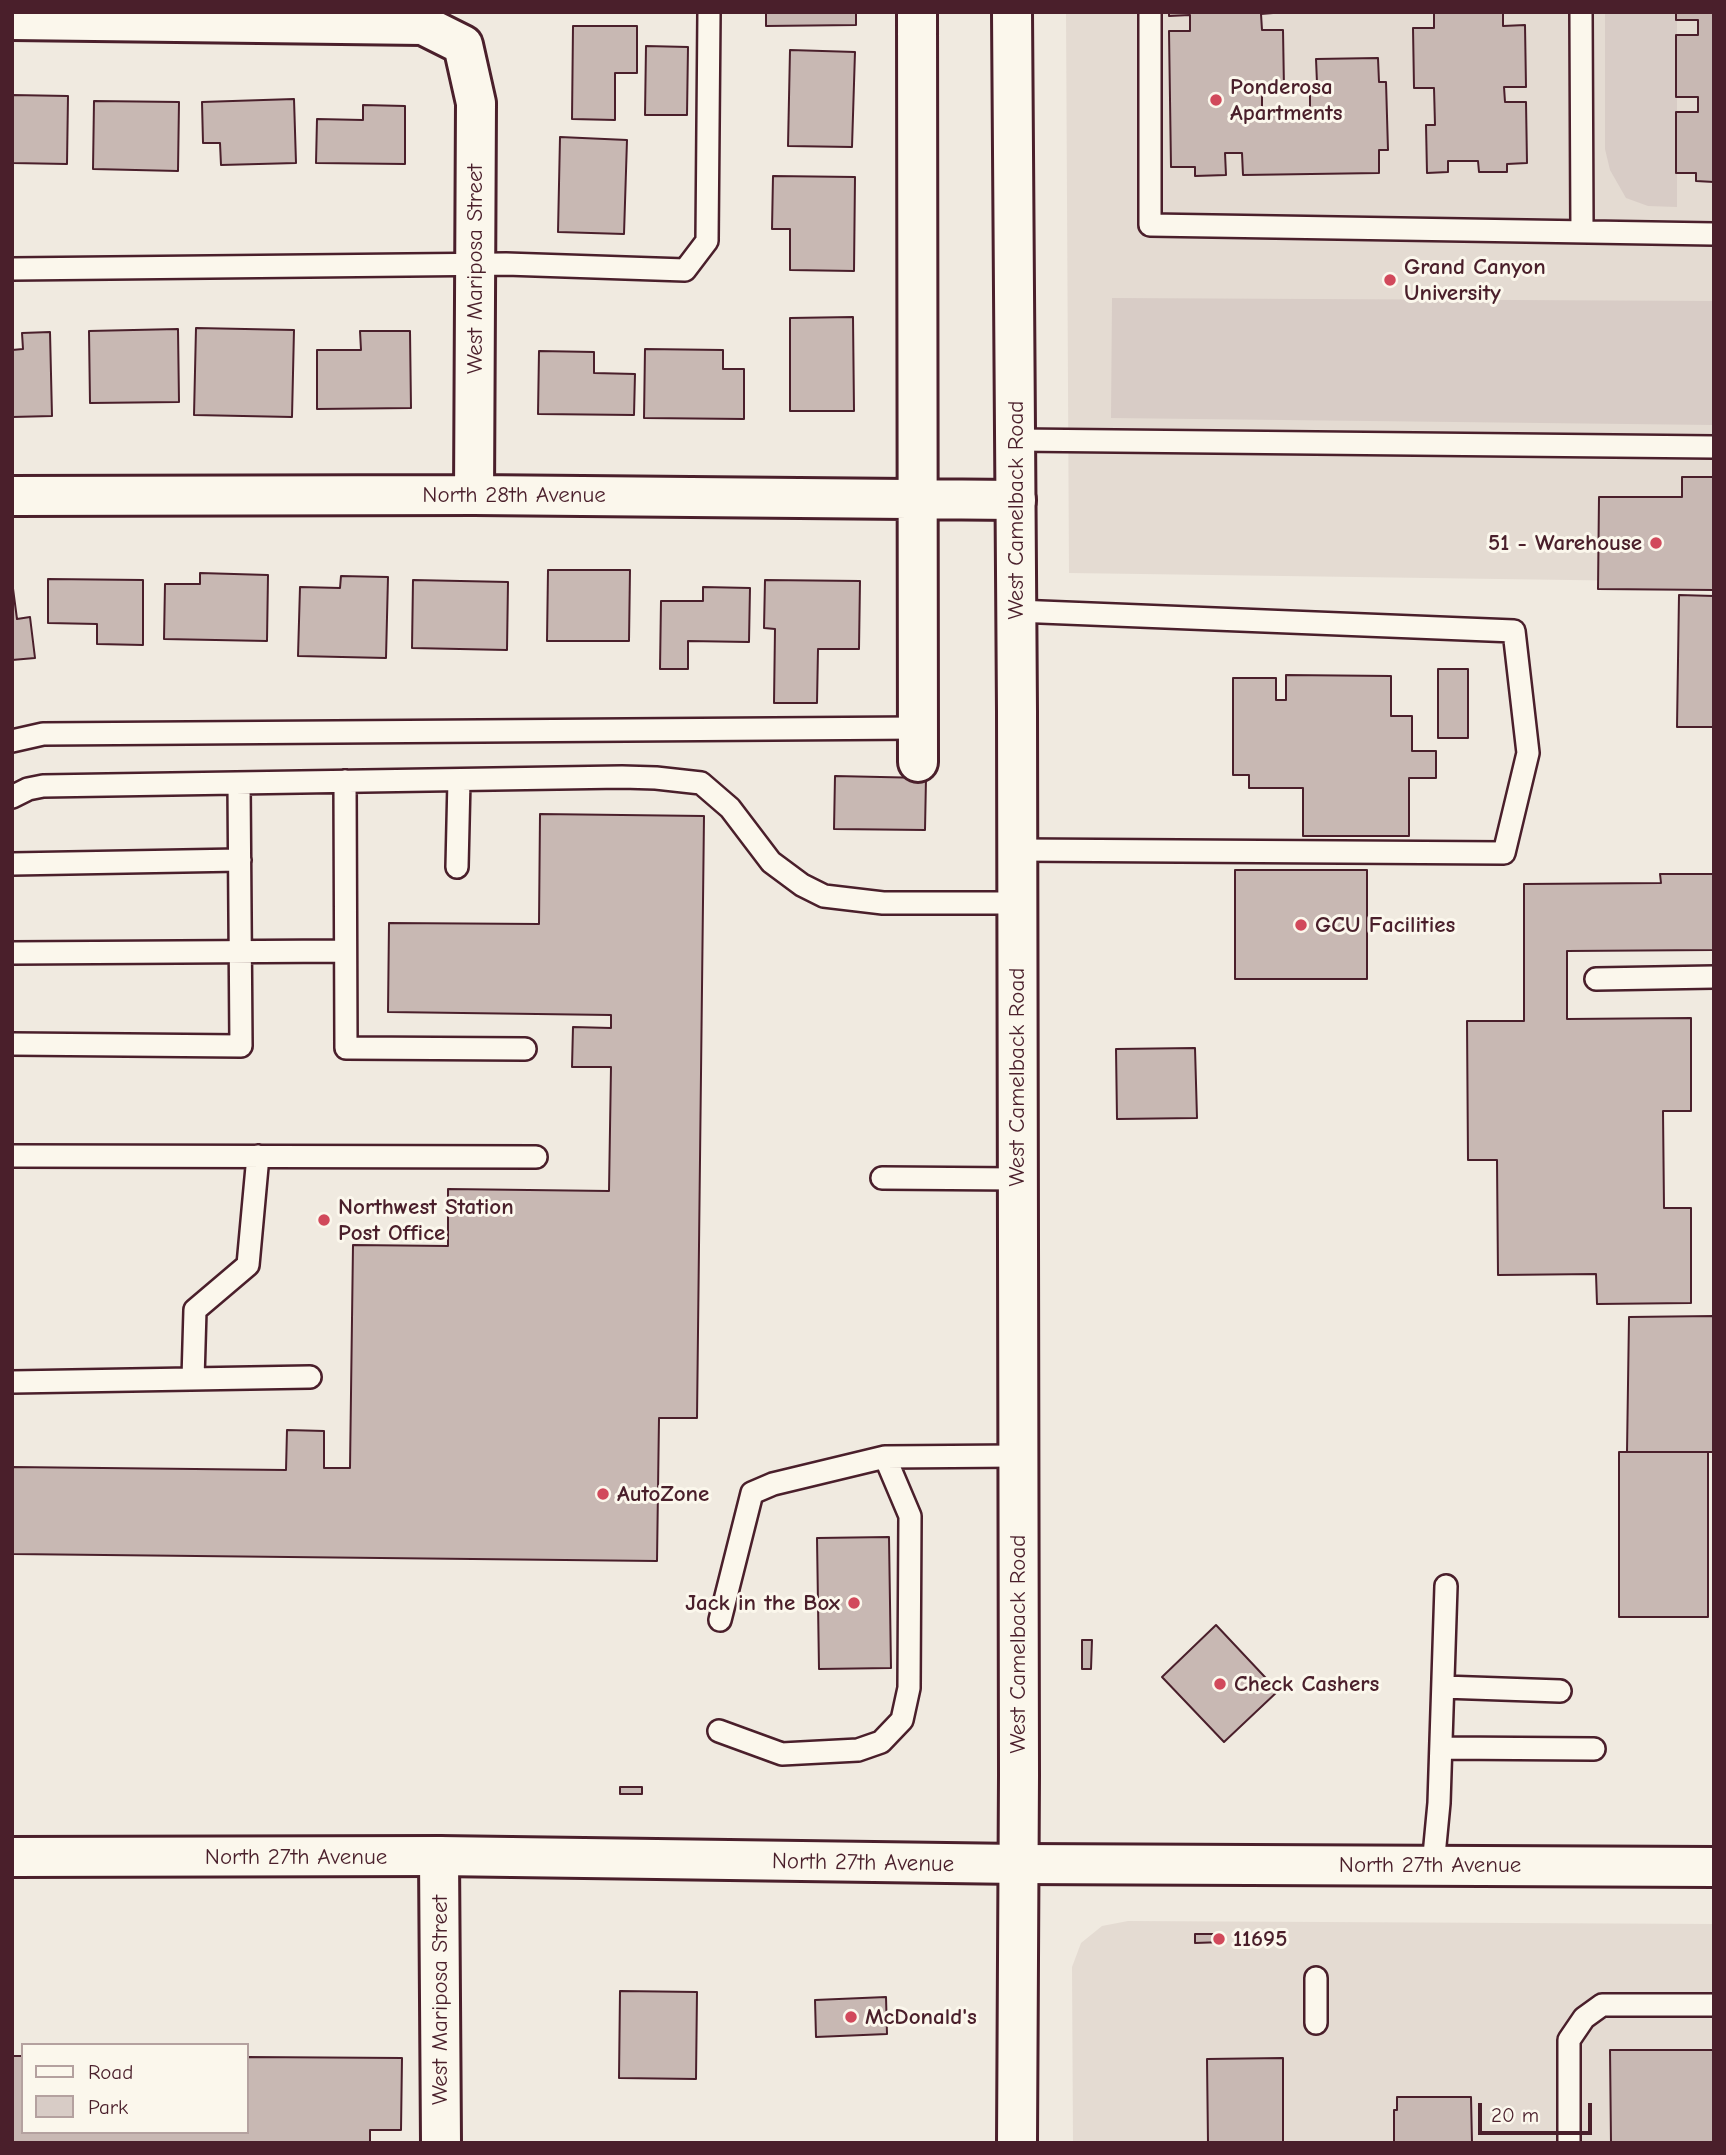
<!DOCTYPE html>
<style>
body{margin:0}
#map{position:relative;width:1726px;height:2155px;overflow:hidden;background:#f0eae0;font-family:"Comic Neue",sans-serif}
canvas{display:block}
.frame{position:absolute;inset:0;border:14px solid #4a1f2b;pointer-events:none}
.legend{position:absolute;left:21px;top:2043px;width:228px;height:91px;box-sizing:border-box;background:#fbf7ec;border:2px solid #b4a19f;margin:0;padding:9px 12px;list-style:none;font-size:21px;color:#4a1f2b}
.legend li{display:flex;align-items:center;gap:14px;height:35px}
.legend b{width:35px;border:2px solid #b4a19f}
.scale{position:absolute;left:1478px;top:2103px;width:114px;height:32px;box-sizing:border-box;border:4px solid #4a1f2b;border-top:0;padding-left:9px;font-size:21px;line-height:24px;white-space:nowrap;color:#4a1f2b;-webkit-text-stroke:5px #fbf7ec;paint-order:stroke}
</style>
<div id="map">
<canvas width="1726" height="2155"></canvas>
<div class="frame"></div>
<ul class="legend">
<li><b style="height:9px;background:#fbf7ec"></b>Road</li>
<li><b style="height:19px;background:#d8ccc6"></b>Park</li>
</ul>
<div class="scale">20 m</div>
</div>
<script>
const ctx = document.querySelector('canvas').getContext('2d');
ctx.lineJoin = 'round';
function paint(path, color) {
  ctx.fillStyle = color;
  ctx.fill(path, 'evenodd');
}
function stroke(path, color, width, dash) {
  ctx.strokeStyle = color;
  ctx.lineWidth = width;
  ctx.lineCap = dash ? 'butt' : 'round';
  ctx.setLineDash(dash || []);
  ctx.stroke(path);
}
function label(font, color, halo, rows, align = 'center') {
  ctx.font = font + ' "Comic Neue",sans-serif';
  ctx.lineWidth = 6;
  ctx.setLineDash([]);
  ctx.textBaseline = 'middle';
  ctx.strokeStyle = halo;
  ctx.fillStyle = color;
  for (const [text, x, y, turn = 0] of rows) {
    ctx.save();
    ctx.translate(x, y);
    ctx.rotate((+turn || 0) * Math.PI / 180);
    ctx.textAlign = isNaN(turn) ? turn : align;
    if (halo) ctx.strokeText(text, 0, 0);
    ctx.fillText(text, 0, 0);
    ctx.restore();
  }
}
paint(new Path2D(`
 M1066 12H1714V582L1069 573Z
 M1128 1921 1714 1924V2143H1073L1072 1967 1081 1943 1102 1926Z`), '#e4dbd2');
paint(new Path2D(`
 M1605 12H1677V207L1648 206 1626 198 1610 170 1605 149Z
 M1112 298 1714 301V425L1111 418Z`), '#d8ccc6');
const building = new Path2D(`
 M766 12H856V25L766 26Z
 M1169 12H1285L1261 14 1262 30H1283L1284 89 1262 90V111H1310V83H1317L1316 59 1378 58 1379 82H1386L1388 150H1379V173L1243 175 1242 153H1225L1226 175 1195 176V167H1171L1169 31H1190V15L1169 16Z
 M1434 12H1503V26L1525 25 1526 87H1504L1505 102H1526L1527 163 1507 164V172H1479L1478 161H1448V172L1427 173 1426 125H1435L1434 88H1414L1413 28H1434Z
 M1676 12H1714V182L1696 181V173H1676V112H1698V97H1676V35H1698V20H1676Z
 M573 26H637V73H615V120L572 119Z
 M646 46 688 47 687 115H645Z
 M790 50 855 52 852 147 788 146Z
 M12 95 68 96 67 164 12 163Z
 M294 99 296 163 221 165 220 143H203L202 102Z
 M94 101 179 102 178 171 93 169Z
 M363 105 405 106V164L316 163 317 119 363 120Z
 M560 137 627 140 624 234 558 232Z
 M773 176 855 177 854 271 790 270V229H772Z
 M853 317 854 411H790V318Z
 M196 328 294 330 292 417 194 415Z
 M178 329 179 402 90 403 89 331Z
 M360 331H410L411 408 317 409V350H361Z
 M50 332 52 416 12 417V350L23 349 22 333Z
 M645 349 723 350V369H744V419L644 418Z
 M539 351 594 352V373L635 374 634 415 538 414Z
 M1682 477H1714V590L1598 589 1599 497H1682Z
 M548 570H630L629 641H547Z
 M200 573 268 575 267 641 164 639 165 584H200Z
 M341 576 388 577 386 658 298 656 300 587 340 588Z
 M48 579 143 580V645L97 644V624L48 623Z
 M413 580 508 582 507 650 412 648Z
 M765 580 860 581 859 649H818L817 703H774L775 629 764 628Z
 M12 581 17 619 30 617 35 658 12 660Z
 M703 587 750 588 749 642 688 641V669H660L661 601H703Z
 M1679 595 1714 596V727H1677Z
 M1438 669H1468V738H1438Z
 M1286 675 1391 676V716H1412V751H1436V778H1409V836H1303V788H1249V775H1233V678H1276V700H1286Z
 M835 776 926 778 925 830 834 829Z
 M540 814 704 816 697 1418H659L657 1561 12 1554V1467L286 1470 287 1430 324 1431V1468H350L353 1245 448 1246V1189L609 1191 611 1067H572L573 1027 611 1028V1015L388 1012 389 923 539 924Z
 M1235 870H1367V979H1235Z
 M1660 874H1714V950L1567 951V1019L1691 1018V1111H1663L1664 1208H1691V1303L1597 1304 1596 1274 1498 1275 1497 1160H1468L1467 1021H1524V884L1661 883Z
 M1195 1048 1197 1118 1117 1119 1116 1049Z
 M1714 1316V1452H1627L1629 1317Z
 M1619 1452H1708V1617H1619Z
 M889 1537 891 1668 819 1669 817 1538Z
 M1216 1625 1278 1691 1224 1742 1162 1677Z
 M1082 1640H1092L1091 1669H1082Z
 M620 1787H642V1794H620Z
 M1195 1934H1223V1942L1195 1943Z
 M620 1991 697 1992 696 2079 619 2078Z
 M886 1997 887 2034 816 2037 815 2000Z
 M1610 2050H1714V2143H1611Z
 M12 2056H23V2132H247V2057L402 2058 401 2130H370V2143H12Z
 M1283 2058V2143H1208L1207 2059Z
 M1397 2097H1471L1472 2143H1394V2110H1397Z`);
paint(building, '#c8b8b3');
stroke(building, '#4a1f2b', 2);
const lane = new Path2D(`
 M1150 12V225L1714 234
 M1581 12 1582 231
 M12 269 506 264 685 270 707 241 709 12
 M1016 440 1714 447
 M1016 611 1514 631 1528 753 1504 853 1017 850
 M12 741 43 734 919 728
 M345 781 346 1048 525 1049
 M12 797 28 789 43 786 622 777 656 778 701 783 730 808 771 862 802 885 824 896 883 903H1017
 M12 864 240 860
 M457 867 459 780
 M12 953 345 951
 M1596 979 1714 977
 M12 1044 241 1046 239 783
 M12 1156 536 1157
 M882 1178 1018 1179
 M193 1379 195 1310 248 1265 258 1156
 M12 1382 310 1377
 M720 1620 752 1493 773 1484 885 1457 1018 1456
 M1443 1687 1560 1691
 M719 1731 782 1754 858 1750 881 1742 902 1720 909 1688 910 1516 885 1457
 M1441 1748 1594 1749
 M1433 1866 1439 1803 1446 1586
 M1316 1978V2023
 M1569 2143V2040L1584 2018 1602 2005H1714`);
const street = new Path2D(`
 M917 12 918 762
 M12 20 423 25 463 45 476 103 474 495
 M12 496 474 495 1016 500
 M439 1856 441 2143`);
const secondary = new Path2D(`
 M12 1857 439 1856 1019 1864 1714 1867`);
const primary = new Path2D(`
 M1012 12 1017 712 1019 1775 1017 2143`);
stroke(lane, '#4a1f2b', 26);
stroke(street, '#4a1f2b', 44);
stroke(secondary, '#4a1f2b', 44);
stroke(primary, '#4a1f2b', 44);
stroke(lane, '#fbf7ec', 21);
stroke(street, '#fbf7ec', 38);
stroke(secondary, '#fbf7ec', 38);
stroke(primary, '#fbf7ec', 38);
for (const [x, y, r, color] of [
 [1216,100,7,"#d1495b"],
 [1390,280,7,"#d1495b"],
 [1656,543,7,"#d1495b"],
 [1301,925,7,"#d1495b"],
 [324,1220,7,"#d1495b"],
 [603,1494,7,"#d1495b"],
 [854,1603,7,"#d1495b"],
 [1220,1684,7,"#d1495b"],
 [1219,1939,7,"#d1495b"],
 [851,2017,7,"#d1495b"]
]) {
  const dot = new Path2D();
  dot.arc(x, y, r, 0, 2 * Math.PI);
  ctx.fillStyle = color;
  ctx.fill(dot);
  stroke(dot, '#fbf7ec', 2.5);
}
label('bold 23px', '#4a1f2b', '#fbf7ec', [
 ["Ponderosa",1230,87],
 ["Apartments",1230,113],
 ["Grand Canyon",1404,267],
 ["University",1404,293],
 ["51 - Warehouse",1642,543,"right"],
 ["GCU Facilities",1315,925],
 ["Northwest Station",338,1207],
 ["Post Office",338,1233],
 ["AutoZone",617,1494],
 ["Jack in the Box",840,1603,"right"],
 ["Check Cashers",1234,1684],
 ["11695",1233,1939],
 ["McDonald's",865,2017]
], 'left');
label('23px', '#4a1f2b', '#fbf7ec', [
 ["West Mariposa Street",475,269,-90],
 ["North 28th Avenue",514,495],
 ["West Camelback Road",1016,510,-90],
 ["West Camelback Road",1017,1077,-90],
 ["West Camelback Road",1018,1644,-90],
 ["North 27th Avenue",296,1857],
 ["North 27th Avenue",863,1863,1],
 ["North 27th Avenue",1430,1865],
 ["West Mariposa Street",440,2000,-90]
]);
</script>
